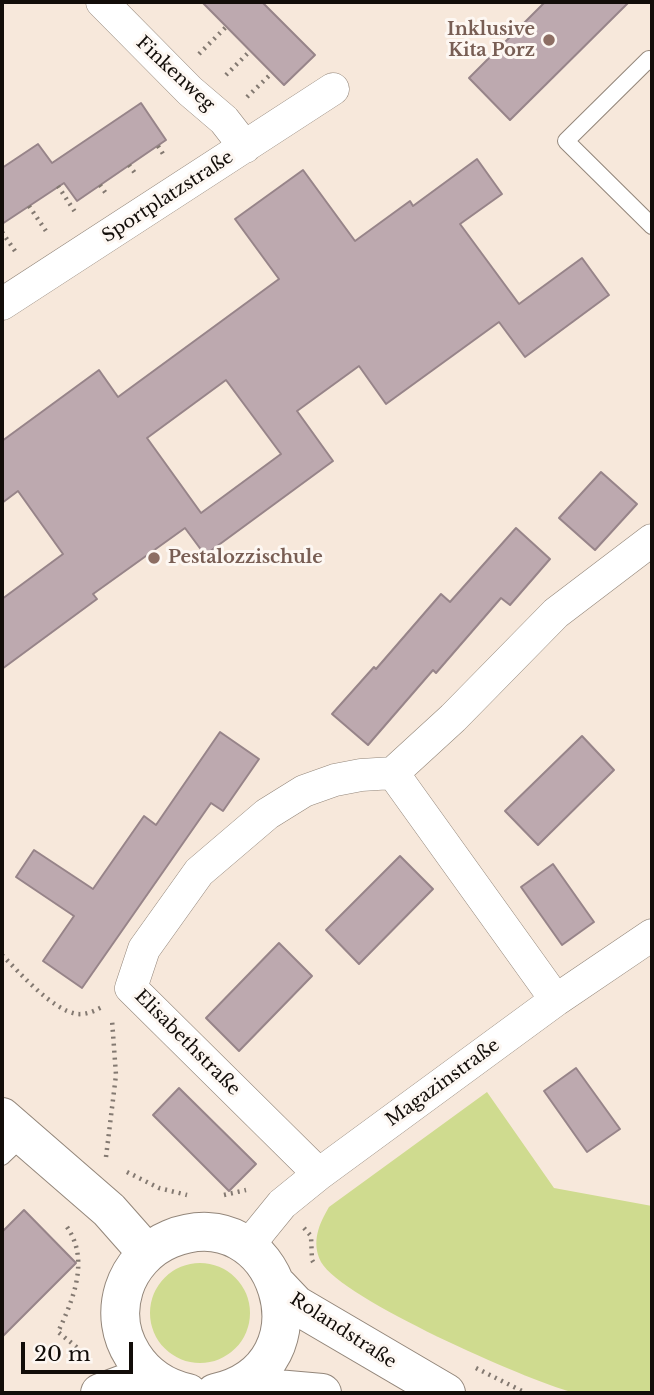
<!DOCTYPE html>
<meta charset="utf-8">
<style>
body{margin:0}
#map{position:relative;width:654px;height:1395px;overflow:hidden;background:#f7e8db;font-family:"Libre Baskerville",serif}
canvas{display:block}
.frame{position:absolute;inset:0;border:4px solid #120d09;pointer-events:none}
.scale{position:absolute;left:21px;top:1342px;width:112px;height:32px;box-sizing:border-box;border:4px solid #120d09;border-top:0;padding-left:9px;font-size:21px;line-height:24px;white-space:nowrap;color:#120d09;-webkit-text-stroke:5px #fdf7f2;paint-order:stroke}
</style>
<div id="map">
<canvas width="654" height="1395"></canvas>
<div class="frame"></div>
<div class="scale">20 m</div>
</div>
<script>
const ctx = document.querySelector('canvas').getContext('2d');
ctx.lineJoin = 'round';
function paint(path, color) {
  ctx.fillStyle = color;
  ctx.fill(path, 'evenodd');
}
function stroke(path, color, width, dash) {
  ctx.strokeStyle = color;
  ctx.lineWidth = width;
  ctx.lineCap = dash ? 'butt' : 'round';
  ctx.setLineDash(dash || []);
  ctx.stroke(path);
}
function label(font, color, halo, rows, align = 'center') {
  ctx.font = font + ' "Libre Baskerville",serif';
  ctx.lineWidth = 6;
  ctx.setLineDash([]);
  ctx.textBaseline = 'middle';
  ctx.strokeStyle = halo;
  ctx.fillStyle = color;
  for (const [text, x, y, turn = 0] of rows) {
    ctx.save();
    ctx.translate(x, y);
    ctx.rotate((+turn || 0) * Math.PI / 180);
    ctx.textAlign = isNaN(turn) ? turn : align;
    if (halo) ctx.strokeText(text, 0, 0);
    ctx.fillText(text, 0, 0);
    ctx.restore();
  }
}
paint(new Path2D(`
 M487 1092 554 1188 652 1206V1393C632 1393 589 1395 572 1392 526 1380 342 1299 321 1262 311 1242 319 1224 329 1207Z
 M150 1313a50 50 0 1 1 100 0a50 50 0 1 1-100 0Z`), '#cfdb8f');
const building = new Path2D(`
 M202 2H262L315 55 284 85Z
 M545 2H629L510 120 469 78Z
 M141 103 166 140 77 201 64 183 2 224V168L38 144 52 163Z
 M477 159 502 194 460 224 519 304 582 258 609 295 525 357 499 322 386 404 359 366 297 411 333 461 205 555 185 528 93 594 97 599 2 669V599L63 554 18 491 2 503V441L99 370 118 397 279 279 235 219 303 170 355 241 410 201 413 206ZM226 380 281 454 201 513 147 438Z
 M601 472 637 504 595 550 559 518Z
 M516 528 550 559 510 605 501 598 436 673 433 670 368 745 332 714 374 667 376 669 441 594 450 602Z
 M220 732 259 759 223 811 211 803 82 988 43 961 74 916 16 877 34 850 93 889 144 816 156 825Z
 M582 736 614 770 538 845 505 811Z
 M400 856 433 889 359 964 326 930Z
 M553 864 594 922 562 945 521 887Z
 M279 943 312 976 239 1051 206 1018Z
 M576 1068 620 1129 587 1152 544 1091Z
 M179 1088 256 1164 229 1191 153 1115Z
 M24 1210 76 1263 2 1337V1232Z`);
paint(building, '#bda9af');
stroke(building, '#978489', 2);
const lane = new Path2D(`
 M652 62 649 59 566 141 652 226
 M2 1157 24 1136`);
const street = new Path2D(`
 M102 2 190 91 224 120 245 147
 M2 304 333 89
 M393 773 556 1000
 M319 1174 131 988 144 949 199 872 267 814 304 791 335 780 361 775 393 773 453 718 556 613 652 540
 M247 1247 282 1204 319 1174 556 1000 652 935`);
const secondary = new Path2D(`
 M2 1117 109 1210 147 1253
 M278 1286 296 1305 446 1393
 M227 1392 265 1388 322 1393
 M100 1393 148 1375
 M188 1393C141 1383 109 1337 124 1289 131 1267 148 1248 170 1239 278 1195 333 1367 215 1393`);
stroke(lane, '#93867a', 18);
stroke(street, '#93867a', 33);
stroke(secondary, '#93867a', 40);
stroke(new Path2D(`
 M199 54 226 27
 M226 75 250 51
 M247 97 272 73
 M158 146 165 157
 M129 165 137 176
 M100 185 107 195
 M58 186 77 215
 M29 206 48 234
 M2 232 17 254
 M2 955C19 972 52 1010 77 1014 87 1015 96 1010 104 1006
 M106 1157 116 1075 112 1020
 M127 1172 159 1188 187 1195
 M224 1195 246 1190
 M67 1227C90 1260 73 1300 58 1332L90 1358
 M304 1228 311 1236 312 1260 315 1265
 M476 1368 526 1393`), '#837971', 4.5, [2, 5]);
stroke(lane, '#fff', 16);
stroke(street, '#fff', 32);
stroke(secondary, '#fff', 38);
for (const [x, y, r, color] of [
 [549,40,7,"#8d6e63"],
 [154,558,7,"#8d6e63"]
]) {
  const dot = new Path2D();
  dot.arc(x, y, r, 0, 2 * Math.PI);
  ctx.fillStyle = color;
  ctx.fill(dot);
  stroke(dot, '#fdf7f2', 2.5);
}
label('bold 18px', '#785e54', '#fdf7f2', [
 ["Inklusive",535,30],
 ["Kita Porz",535,51],
 ["Pestalozzischule",168,558,"left"]
], 'right');
label('18px', '#120d09', '#fdf7f2', [
 ["Finkenweg",175,74,43],
 ["Sportplatzstraße",168,197,-33],
 ["Elisabethstraße",187,1043,45],
 ["Magazinstraße",443,1083,-36],
 ["Rolandstraße",343,1331,33]
]);
</script>
